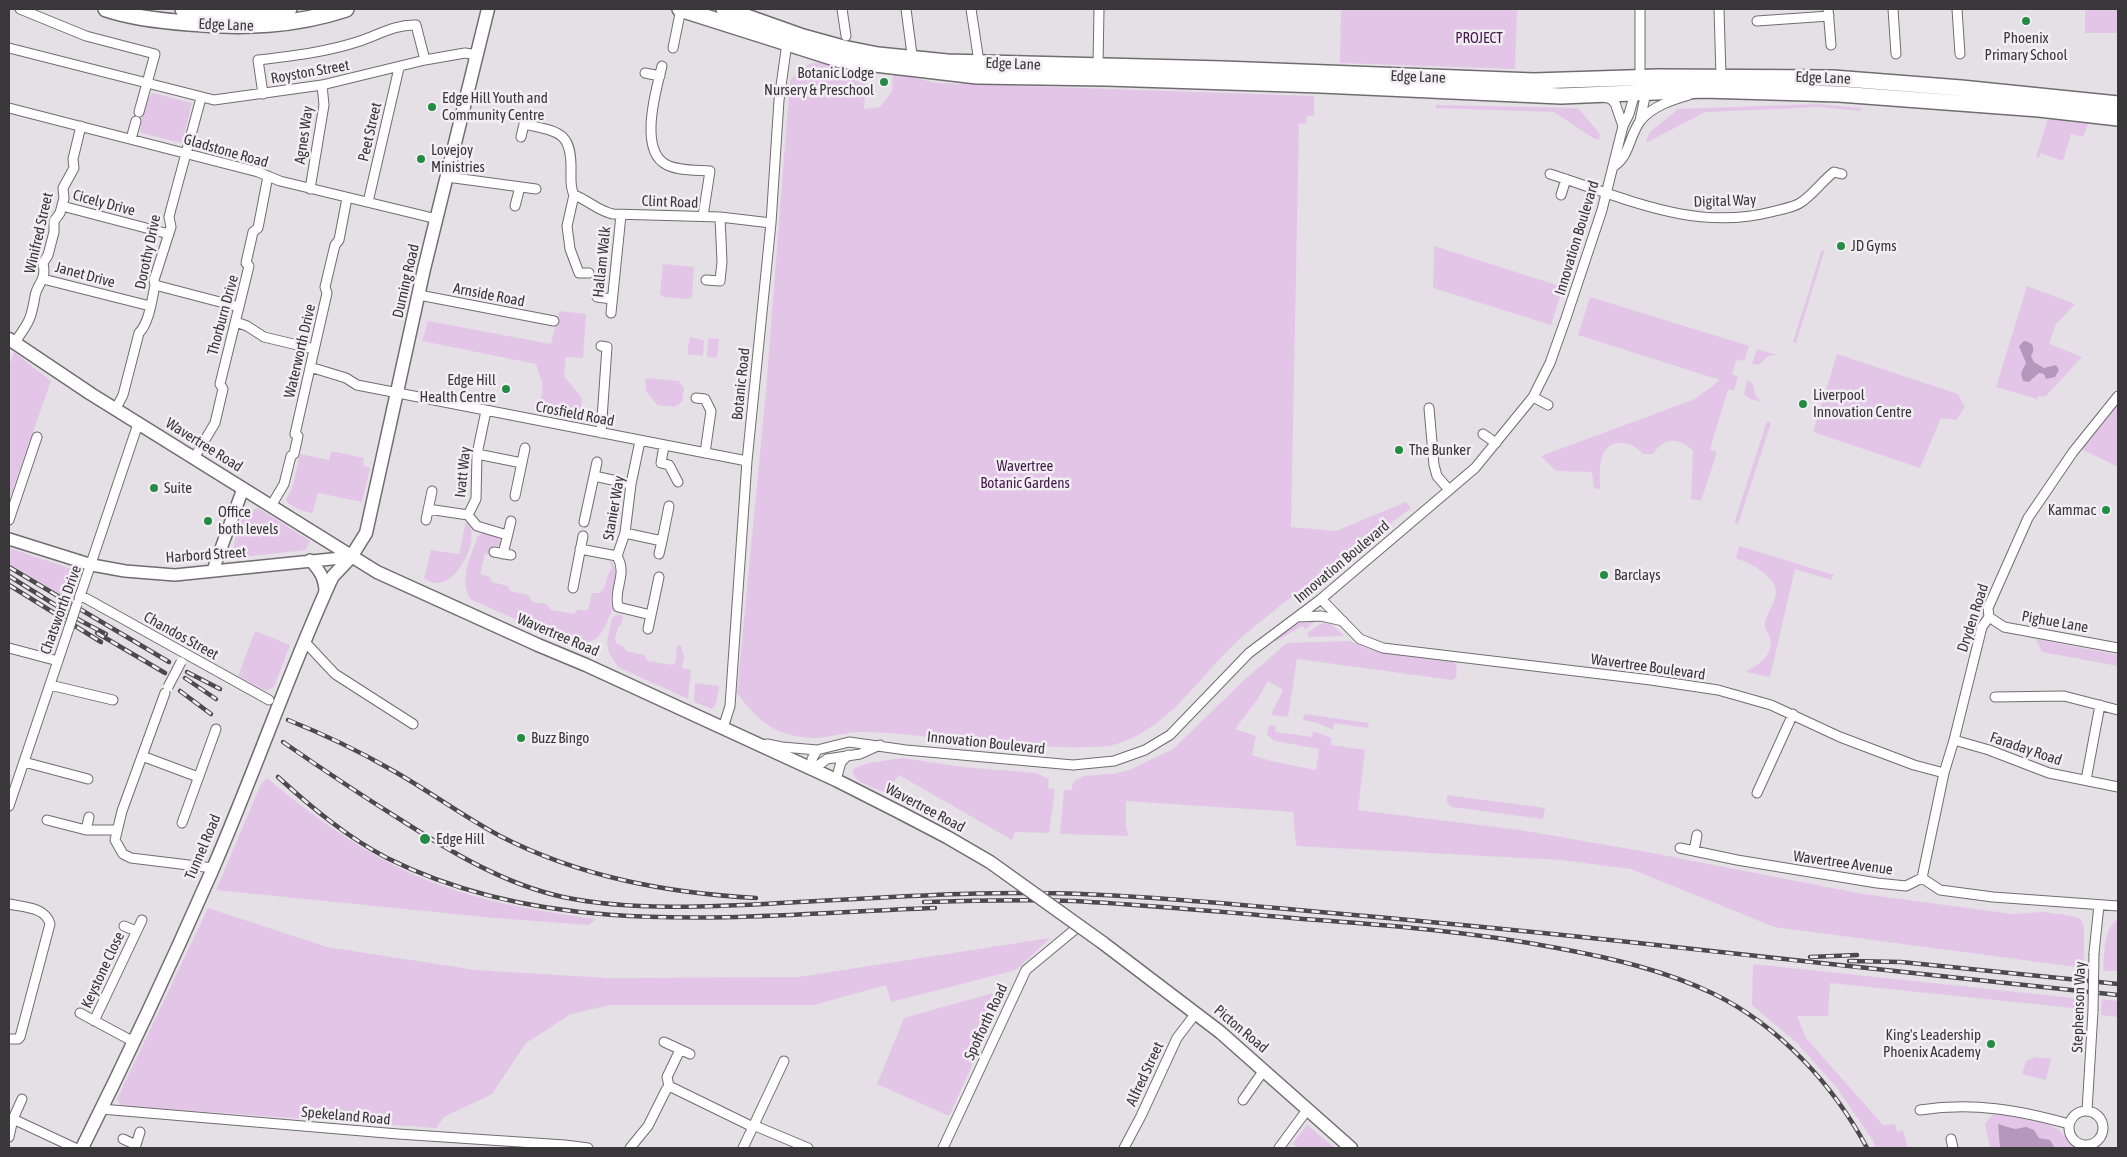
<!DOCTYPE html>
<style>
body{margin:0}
#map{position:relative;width:2127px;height:1157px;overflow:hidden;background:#e5e0e6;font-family:"Asap Condensed",sans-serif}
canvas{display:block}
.frame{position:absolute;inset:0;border:10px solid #39373a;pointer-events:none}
</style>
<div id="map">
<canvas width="2127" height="1157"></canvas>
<div class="frame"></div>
</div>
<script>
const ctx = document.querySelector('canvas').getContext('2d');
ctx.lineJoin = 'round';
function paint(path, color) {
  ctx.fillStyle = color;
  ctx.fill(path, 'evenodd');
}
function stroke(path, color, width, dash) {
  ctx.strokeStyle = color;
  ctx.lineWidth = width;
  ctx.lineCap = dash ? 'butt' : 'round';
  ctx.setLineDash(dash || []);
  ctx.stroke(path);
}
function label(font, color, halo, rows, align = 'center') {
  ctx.font = font + ' "Asap Condensed",sans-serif';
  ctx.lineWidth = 5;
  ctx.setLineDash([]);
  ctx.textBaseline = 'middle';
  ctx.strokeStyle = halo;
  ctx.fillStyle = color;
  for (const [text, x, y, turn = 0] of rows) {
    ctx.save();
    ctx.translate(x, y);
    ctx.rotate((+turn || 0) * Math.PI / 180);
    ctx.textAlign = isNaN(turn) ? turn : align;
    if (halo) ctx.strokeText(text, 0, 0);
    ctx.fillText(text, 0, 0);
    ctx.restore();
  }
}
paint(new Path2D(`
 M1341 9H1517L1515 69 1340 63Z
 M2085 9H2118V33H2085Z
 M819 62 867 75 864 109 880 107 892 91 893 73 937 83 1314 96V116H1307L1306 124 1299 123 1291 527 1336 531 1406 502 1411 508C1354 551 1296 591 1242 637 1199 675 1169 732 1109 746 1102 747 1093 747 1086 747 1044 749 1003 742 962 737L949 739C920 736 891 732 861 732 846 732 831 737 816 738 778 738 758 722 737 693L766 390 790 80 809 64Z
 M153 93 192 103 182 143 141 133C139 122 144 99 153 93Z
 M1818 104 1862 108 1860 111 1820 107 1705 112 1646 143 1649 133 1678 109Z
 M1436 105 1578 108 1600 134 1599 140 1593 138 1554 112 1436 108Z
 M2048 119 2088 124 2083 137 2071 134 2063 161 2040 153 2039 158 2036 157Z
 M1434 246 1563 287 1551 325 1433 288Z
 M1825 249 1796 343 1793 342 1821 252Z
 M663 264 694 267 692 297 688 299 663 297 660 293Z
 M2027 286 2075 304 2056 324 2049 344 2082 357 2047 395 2042 397 2038 395 2037 399 1996 387Z
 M1590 297 1749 346 1744 361 1737 359 1732 374 1738 377 1734 391 1728 389 1710 449 1717 452 1701 501 1691 499 1693 451C1678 437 1665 437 1653 454H1643C1632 441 1609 436 1602 457 1599 466 1600 479 1600 489L1594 488 1592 472 1556 471 1541 456 1695 399 1720 380 1578 335Z
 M559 311 586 314 583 358 566 357 564 376 582 398 580 421 539 413 543 386 536 364 422 341 428 321 551 344Z
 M690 337 704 340 703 356 687 354Z
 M708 338 719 339 717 358 707 357Z
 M1757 349 1777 355 1769 356 1758 365 1752 364Z
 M14 352 51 381 9 500V367Z
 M1837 354 1958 394 1965 407 1956 420 1941 418 1920 468 1813 432Z
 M647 378 679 381 684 388 682 402 674 407 657 405 646 391 645 380Z
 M1747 380 1752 383 1756 396 1762 402 1750 399 1744 394Z
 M2118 404V467L2081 449Z
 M1767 421 1771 423 1738 524 1734 523Z
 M331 451 364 458 363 466 370 468 362 502 318 493 312 513 300 510 289 504 286 500 293 485 300 454 329 460Z
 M258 508 310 541 306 550 235 558 232 555C236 536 237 514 258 508Z
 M466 521C482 533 461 585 435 583 432 583 427 580 424 578L431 550 459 554Z
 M483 533 497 537 502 543 501 546H493L492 554H485L480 574 490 577 492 582 508 586 510 591 528 595 532 602 547 604 551 610 574 614 578 610H588L592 593H599C608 588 605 576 612 568L609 561C613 563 615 566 615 570 616 579 611 589 611 598 610 602 612 606 612 610 612 612 610 615 609 617 600 641 589 648 564 641L470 599C459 578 471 556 478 536Z
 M1739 546 1834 575 1831 580 1795 569 1770 677 1745 672C1758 665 1774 656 1770 638 1769 634 1766 631 1765 627 1764 617 1772 608 1775 598 1782 577 1750 564 1736 558Z
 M9 548 72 569 75 578 69 599 9 564Z
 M618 614 623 616 621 626 618 627 615 640 617 644 623 646 626 651 644 655 648 661 673 665 676 661 677 644 681 646 684 656 682 668 691 670 688 699 618 667 609 653 607 643 612 618Z
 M1316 618V621L1305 629 1302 626 1275 642V639L1299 623Z
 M1323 619 1329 622 1344 636 1309 637 1307 633 1322 623Z
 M255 631 290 645 274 687 266 691 238 676Z
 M2036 639 2118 655V666L2042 652Z
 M1350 641 1368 649 1452 660C1458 665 1457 671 1456 678L1452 680 1297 659 1288 717 1271 715 1283 690 1268 681 1257 700 1235 729 1256 736 1252 755 1271 761 1316 770 1319 749 1275 741 1267 735 1269 725 1276 726 1275 732 1312 737 1313 731 1331 738V745L1365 750 1358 810 1520 830 1647 852 1863 894 2013 914 2043 912 2072 916 2081 919 2084 927V968L1774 927 1631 869 1561 860 1296 846 1293 812 1126 801V826L1128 836 1060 834 1064 790H1071L1074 781 1083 776 1113 774 1129 770 1173 749 1243 681 1287 643Z
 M695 683 719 686 716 704 712 709 694 702Z
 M1304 714 1369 723 1368 728 1334 723 1333 730 1317 723 1303 720Z
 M902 758 963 767 1036 773 1049 779 1048 788 1055 789 1049 833 1015 832 1012 840 899 775 886 793C876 788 850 782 853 769L868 763Z
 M267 778C314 817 363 853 419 877 476 901 536 911 596 919L589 925 495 918 216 890 261 784Z
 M1447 795 1545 808 1543 819 1451 807 1447 802Z
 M208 908 327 947 476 970 608 978 798 977 1050 938 1016 970 891 1002 886 985 814 1005H610L571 1014 526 1043 492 1094 444 1117 436 1128 121 1106 117 1099Z
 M2118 919V971H2103C2105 953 2102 931 2118 919Z
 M1753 964 2083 999V1009L1830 983 1828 1016H1797L1806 1038 1883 1125 1895 1124 1897 1132 1903 1130 1908 1148H1876L1872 1139 1837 1088 1797 1043 1752 1005Z
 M1007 989 949 1116 877 1084 904 1018Z
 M2102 999 2118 1001V1017L2101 1015Z
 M2036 1057 2051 1059 2046 1080 2022 1074 2026 1061Z
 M1994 1113 2047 1124 2058 1129 2075 1148H2055L2050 1140 2039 1138 2034 1130 2015 1129 1998 1124 2000 1148H1990L1985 1124Z
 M1307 1125 1335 1148H1298L1292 1144Z`), '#e3c5e8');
paint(new Path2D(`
 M2024 341C2033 342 2036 348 2031 356L2034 362 2044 368 2056 365 2059 370 2055 377 2046 379 2044 374 2039 373 2029 382 2023 381 2021 373 2026 363 2019 346Z
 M1998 1124 2015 1129 2026 1127 2034 1130 2039 1138 2050 1140 2055 1148H2000Z`), '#b796bd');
const minor = new Path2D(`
 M20 9 86 36 155 54 139 112
 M842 9 846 36
 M906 9 913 62
 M971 9 979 62
 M1640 9V77L1646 92 1640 121
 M1719 9 1721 76
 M1828 9 1831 45
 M1893 9 1896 54
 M1957 9 1960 54
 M1757 21 1829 16
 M9 48 214 100 322 85 425 60 465 53 477 55
 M673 48 681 9
 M662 66C656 90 638 151 667 165 679 171 697 170 710 171L703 216
 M1098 66 1099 9
 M645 73 660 76
 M263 94 258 60C293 56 327 52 360 41 378 35 396 24 416 25L425 60
 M9 108 258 172 280 181 437 219
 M1623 126 1629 114 1636 89
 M521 137 524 124C559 132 572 131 571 172 571 180 570 187 574 195
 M131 139 136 121
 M1614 166C1630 156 1629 135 1641 120 1653 106 1672 100 1689 95
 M1550 174C1623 197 1693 232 1771 212 1781 209 1792 208 1800 203 1813 195 1822 181 1834 172L1842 174
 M447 177 536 189
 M310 189 324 105 322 85
 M574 195C588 200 598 211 613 214L720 217 771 223
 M574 195 567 226 570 249 579 273H589
 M1561 195 1566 179
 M368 202 399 68
 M62 206 169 234
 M515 206 520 187
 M43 279 150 306
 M706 280 720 281 722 262 720 217
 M155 285 239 307
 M419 295 554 321
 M597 297 612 299
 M611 313 621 215
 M236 322 247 326 264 337 314 349
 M15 342C29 322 31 320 35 296 37 283 47 281 43 263L48 255 54 232V221L60 213 64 198 63 188 74 168 73 159 81 126
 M310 367 346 378 357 385 747 461
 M1533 397 1548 405
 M696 398 705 399 711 411 705 453
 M1429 408 1434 465 1437 476 1449 490
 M115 410 123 395 139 333C149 323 152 300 155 285L154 280 171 227 169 217 171 209 201 98
 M486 411 477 454 476 499 468 515 477 526 507 535
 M601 433 607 347 601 346
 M1483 434 1496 443
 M640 441 631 484 625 533 617 556C628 575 613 588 618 607L651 615 659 577
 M664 446 661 463 669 465 678 482
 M477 454 522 463
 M194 458 215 423 223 389 220 384 249 266 246 263 253 232 258 228 268 176
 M594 476 597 462
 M515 496 525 448
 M271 506 284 484 291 456 294 454 298 436 295 434 327 293 325 287 335 245 339 240 347 198
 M428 509 468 515
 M9 520 37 437
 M426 520 432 491
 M584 522 594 476 631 484
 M625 533 662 541 669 506
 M580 549 617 556
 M494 552 511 555
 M503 554 511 521
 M659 554 662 541
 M573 588 583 536
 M80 595 269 700
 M79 599 138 424
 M1321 599 1360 639 1383 648 1651 680 1718 690 1771 705 1840 737 1914 765 1944 773
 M1297 617 1321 616 1343 621
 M1989 617 2004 627 2118 648
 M648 629 651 615
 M305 642 335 674 413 724
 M9 648 58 661
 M50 685 113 700
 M165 693 122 811 115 840 123 854 131 858 213 868
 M1995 697 2064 696 2118 710
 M723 728 730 706 747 461 771 223 779 100 787 43
 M1954 740 1989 750 2049 773 2118 787
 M767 744 782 747 817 750 849 742 906 750 1073 765 1114 761 1145 750 1170 735 1249 653 1321 599 1475 468 1533 397 1550 363 1566 318 1602 210 1623 126 1615 103 1611 99 1603 97
 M817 750 812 759V770L827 759 860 754 880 745
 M142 756 198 777
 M24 762 88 779
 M836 780 841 762 848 755
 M2086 780 2100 705
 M1757 793 1793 714
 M9 806 69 628
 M47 820 86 830H116
 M182 823 216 729
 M86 830 89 817
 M1680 848 1737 860 1877 883 1906 886 1922 878
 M1694 851 1697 835
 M1922 878 1944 773 1954 740 1982 627 1989 617 1988 608 2028 518 2073 452 2118 396
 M1922 878 1940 890 1993 897 2118 906
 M9 904C23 907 46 907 50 924L20 1037 18 1039H9
 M124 926 136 931
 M2094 953 2099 905
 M80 1013 134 1042
 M94 1021 142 920
 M664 1042 690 1054
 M680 1050 667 1077 669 1086 753 1127
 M22 1099 13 1119 75 1148
 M1243 1100 1264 1070
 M101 1109 398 1134 565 1145 588 1148
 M1920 1110C1974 1102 2018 1110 2069 1124
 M2069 1128a17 17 0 1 1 34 0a17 17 0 1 1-34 0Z
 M2087 1111 2093 1011
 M753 1125 808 1148
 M9 1137 13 1119
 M123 1139 136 1145
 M1951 1139 1953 1148
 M135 1148 140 1132
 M630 1148 648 1126 666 1090 669 1086
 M743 1148 784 1061
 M943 1148 1026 970 1079 926
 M1124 1148 1141 1116 1177 1038 1196 1013
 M1279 1148 1307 1110`);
const tertiary = new Path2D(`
 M9 539 92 565 125 571 175 575 351 557
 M310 560C320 571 325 578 325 593
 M213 570 243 489`);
const secondary = new Path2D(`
 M9 339 91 394 377 572 538 645 586 665 836 780 901 813
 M1103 943 1220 1032 1351 1148
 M82 1148C127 1058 170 966 211 873 253 777 287 677 330 582L333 576 351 557 366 533 424 269 488 9`);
const trunk = new Path2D(`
 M106 9C133 18 161 21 189 23 243 28 294 26 346 9
 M183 9 245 13 289 9
 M680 9 841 60 977 76 1107 78 1321 85 1561 96 1704 90 1839 94 2039 109 2118 118
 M724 9 803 37 843 48 878 55 947 62 1223 69 1534 81 1658 77 1833 78 1961 88 2118 104`);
stroke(minor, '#716c71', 11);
stroke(tertiary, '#716c71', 14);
stroke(secondary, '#716c71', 15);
stroke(trunk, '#716c71', 18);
stroke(minor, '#fff', 9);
stroke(tertiary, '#fff', 11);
stroke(secondary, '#fff', 12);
stroke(trunk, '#fff', 15);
const rail = new Path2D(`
 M9 567 169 662
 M9 576 81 621 106 634
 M9 585 101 642
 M97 633 165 673
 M187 672 220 689
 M185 678 216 699
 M180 691 211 714
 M288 720C323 734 357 750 390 769 428 790 462 816 500 836 580 877 667 893 756 898
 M283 742C322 769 361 795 401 820 451 852 504 884 563 897 629 911 712 907 780 903 881 898 981 890 1082 894 1158 897 1234 904 1309 911 1413 920 1516 930 1620 941 1786 960 1952 977 2118 995
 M278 777C312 808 347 837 387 858 557 943 752 914 935 908
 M924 902C974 901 1023 899 1073 901 1149 905 1226 912 1303 919 1388 925 1473 932 1557 948 1611 958 1664 970 1714 994 1779 1026 1833 1084 1867 1148
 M1810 957 1857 955
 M1849 961 1901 962 2118 984`);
stroke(rail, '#4c494d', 4.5);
stroke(rail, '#f3edf4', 2.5, [8]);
const minorBridge = new Path2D(`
 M69 628 77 604
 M168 687 181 662
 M2093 1011 2094 953`);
const secondaryBridge = new Path2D(`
 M901 813 947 837 990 862 1103 943`);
stroke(minorBridge, '#716c71', 11, []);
stroke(secondaryBridge, '#716c71', 15, []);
stroke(minorBridge, '#fff', 9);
stroke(secondaryBridge, '#fff', 12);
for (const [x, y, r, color] of [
 [2026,21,5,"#238c42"],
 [884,82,5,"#238c42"],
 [432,107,5,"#238c42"],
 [421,159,5,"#238c42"],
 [1841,246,5,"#238c42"],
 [506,389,5,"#238c42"],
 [1803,404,5,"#238c42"],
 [1399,450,5,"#238c42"],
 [154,488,5,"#238c42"],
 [2106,510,5,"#238c42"],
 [208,521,5,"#238c42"],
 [1604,575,5,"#238c42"],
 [521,738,5,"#238c42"],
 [425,839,6,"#238c42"],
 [1991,1044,5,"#238c42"]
]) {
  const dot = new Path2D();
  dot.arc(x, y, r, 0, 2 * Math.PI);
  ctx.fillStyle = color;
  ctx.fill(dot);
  stroke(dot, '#f3edf4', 2);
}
label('15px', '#39373a', '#f3edf4', [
 ["Edge Lane",226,25,2],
 ["Edge Lane",1013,64,2],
 ["Royston Street",310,72,-10],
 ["Edge Lane",1418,77,2],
 ["Edge Lane",1823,78,2],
 ["Peet Street",370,132,-77],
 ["Agnes Way",304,135,-82],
 ["Gladstone Road",226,151,16],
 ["Digital Way",1725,201,-2],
 ["Clint Road",670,202,2],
 ["Cicely Drive",104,203,15],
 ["Winifred Street",39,233,-77],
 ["Innovation Boulevard",1577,238,-73],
 ["Dorothy Drive",148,252,-78],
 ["Hallam Walk",602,262,-84],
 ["Janet Drive",85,275,15],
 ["Durning Road",406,281,-77],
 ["Arnside Road",489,295,11],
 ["Thorburn Drive",223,315,-75],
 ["Waterworth Drive",300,351,-77],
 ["Botanic Road",741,384,-84],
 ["Crosfield Road",575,414,11],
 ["Wavertree Road",204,445,32],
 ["Ivatt Way",463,472,-84],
 ["Stanier Way",614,508,-80],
 ["Harbord Street",206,555,-4],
 ["Innovation Boulevard",1342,562,-40],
 ["Chatsworth Drive",61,610,-70],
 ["Dryden Road",1973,618,-72],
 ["Pighue Lane",2055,622,10],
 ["Wavertree Road",558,635,23],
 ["Chandos Street",181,636,29],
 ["Wavertree Boulevard",1648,667,8],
 ["Innovation Boulevard",986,743,6],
 ["Faraday Road",2026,749,19],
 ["Wavertree Road",925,808,28],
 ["Tunnel Road",203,847,-67],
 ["Wavertree Avenue",1843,863,8],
 ["Keystone Close",103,970,-65],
 ["Stephenson Way",2079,1007,-88],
 ["Spofforth Road",986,1022,-65],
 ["Picton Road",1241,1029,40],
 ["Alfred Street",1145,1074,-65],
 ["Spekeland Road",346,1116,5]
]);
label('15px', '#431a4b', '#f3edf4', [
 ["PROJECT",1479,38],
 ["Wavertree",1025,466],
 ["Botanic Gardens",1025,483]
]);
label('15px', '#39373a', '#f3edf4', [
 ["Phoenix",2026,38,"center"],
 ["Primary School",2026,55,"center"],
 ["Botanic Lodge",874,73,"right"],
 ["Nursery & Preschool",874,90,"right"],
 ["Edge Hill Youth and",442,98],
 ["Community Centre",442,115],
 ["Lovejoy",431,150],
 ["Ministries",431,167],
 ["JD Gyms",1851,246],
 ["Edge Hill",496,380,"right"],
 ["Health Centre",496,397,"right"],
 ["Liverpool",1813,395],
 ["Innovation Centre",1813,412],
 ["The Bunker",1409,450],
 ["Suite",164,488],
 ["Kammac",2096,510,"right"],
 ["Office",218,512],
 ["both levels",218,529],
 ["Barclays",1614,575],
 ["Buzz Bingo",531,738],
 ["Edge Hill",436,839],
 ["King's Leadership",1981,1035,"right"],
 ["Phoenix Academy",1981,1052,"right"]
], 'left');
</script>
